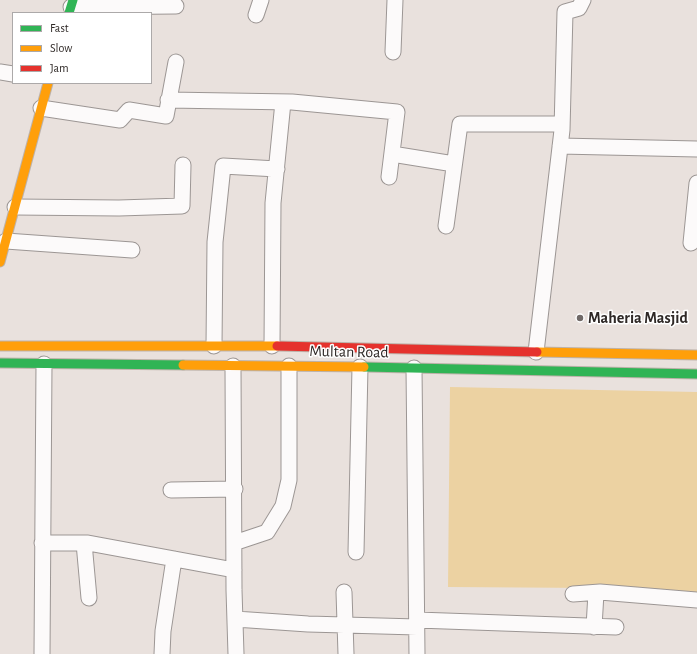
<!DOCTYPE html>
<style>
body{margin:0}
#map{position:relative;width:697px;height:654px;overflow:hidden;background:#e9e1dd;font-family:"Alegreya Sans",sans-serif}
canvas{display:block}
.legend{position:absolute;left:12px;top:12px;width:140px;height:72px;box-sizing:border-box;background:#fff;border:1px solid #aca9a9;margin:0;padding:5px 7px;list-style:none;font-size:12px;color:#2f2927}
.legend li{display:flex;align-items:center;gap:8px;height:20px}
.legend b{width:20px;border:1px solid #aca9a9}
</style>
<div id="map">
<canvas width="697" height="654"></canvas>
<ul class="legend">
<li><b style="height:5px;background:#30b455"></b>Fast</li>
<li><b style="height:5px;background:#ff9f0a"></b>Slow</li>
<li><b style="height:5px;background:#e5322d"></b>Jam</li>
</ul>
</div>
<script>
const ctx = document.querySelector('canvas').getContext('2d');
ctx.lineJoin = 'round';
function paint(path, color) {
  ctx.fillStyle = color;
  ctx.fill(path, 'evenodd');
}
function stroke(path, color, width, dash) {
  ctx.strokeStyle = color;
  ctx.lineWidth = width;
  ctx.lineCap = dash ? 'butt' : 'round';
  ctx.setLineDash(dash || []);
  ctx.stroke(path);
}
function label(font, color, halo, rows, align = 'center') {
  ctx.font = font + ' "Alegreya Sans",sans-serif';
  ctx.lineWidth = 3;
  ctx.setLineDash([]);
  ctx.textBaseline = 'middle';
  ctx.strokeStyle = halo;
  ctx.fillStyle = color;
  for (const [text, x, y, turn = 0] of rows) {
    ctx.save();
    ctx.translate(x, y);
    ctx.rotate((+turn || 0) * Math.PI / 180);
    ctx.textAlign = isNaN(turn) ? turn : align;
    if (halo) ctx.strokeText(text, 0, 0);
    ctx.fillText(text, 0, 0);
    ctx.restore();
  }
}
paint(new Path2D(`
 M450 387 697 392V594L595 588 448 587Z`), '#ecd2a2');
const street = new Path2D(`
 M71 7 176 6
 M256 15 261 0
 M393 52 395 0
 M0 72 13 74
 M168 100 292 102 397 112 389 177
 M41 108 120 120 129 110 166 116 176 62
 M560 146 697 149
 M392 154 454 164
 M15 207 119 208 182 206 183 165
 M446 226 460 124H562
 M6 241 132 250
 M691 243 697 183
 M214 346 215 242 223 166 277 169
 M272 346 273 203 283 102
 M536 352 562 130 565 12 579 8 583 0
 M233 366 234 590 236 654
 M414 368 417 654
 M171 490 235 489
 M42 543H88L234 570
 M84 543 89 598
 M234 543 267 532 283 506 289 480V366
 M356 552 360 367
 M344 592 346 654
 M573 594 600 592 697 600
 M235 619 308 624 417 627
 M417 620 616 627
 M594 627 596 593
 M42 654 44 364
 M162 654 163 631 174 559`);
const fast = new Path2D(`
 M69 13 73 0
 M0 363 183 365
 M364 367 697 374`);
const slow = new Path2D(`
 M0 262 48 83
 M0 346H277
 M537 352 697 355
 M183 365 364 367`);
const jam = new Path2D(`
 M277 346 537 352`);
stroke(street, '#9c9694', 17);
stroke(fast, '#bdb2a9', 11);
stroke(slow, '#bdb2a9', 11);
stroke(jam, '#bdb2a9', 11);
stroke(street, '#fcfafa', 15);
stroke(fast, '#30b455', 9);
stroke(slow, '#ff9f0a', 9);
stroke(jam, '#e5322d', 9);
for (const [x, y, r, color] of [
 [580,318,4,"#706967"]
]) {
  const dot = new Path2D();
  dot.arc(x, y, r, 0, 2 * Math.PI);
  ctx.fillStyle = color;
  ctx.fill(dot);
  stroke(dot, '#fff', 1.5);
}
label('bold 16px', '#2f2927', '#fff', [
 ["Maheria Masjid",588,318]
], 'left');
label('16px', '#2f2927', '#fff', [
 ["Multan Road",349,352,1]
]);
</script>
